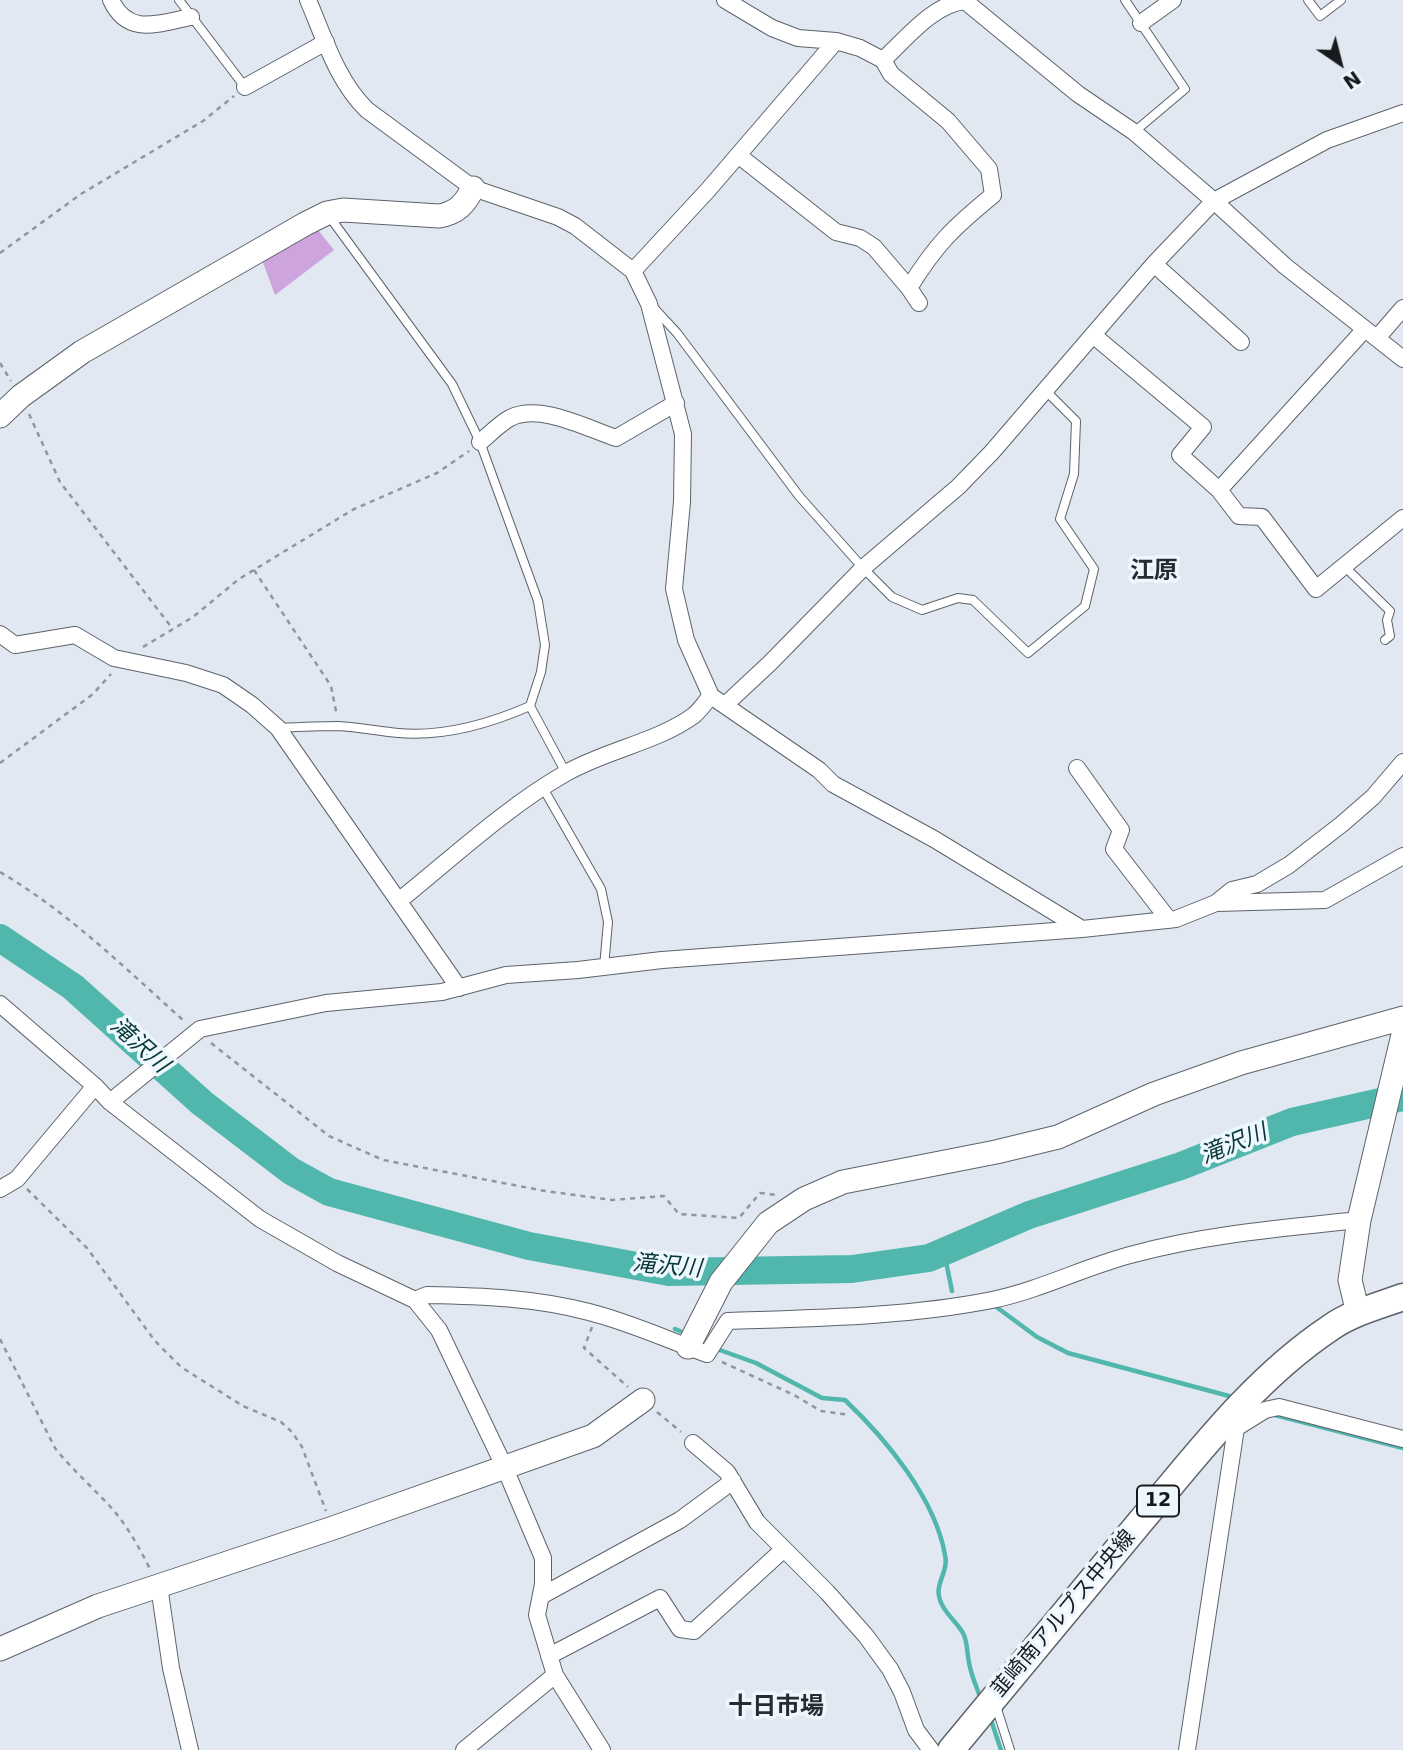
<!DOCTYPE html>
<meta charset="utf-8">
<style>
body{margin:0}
#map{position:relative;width:1403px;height:1750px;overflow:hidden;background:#e1e8f1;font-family:"DejaVu Sans",sans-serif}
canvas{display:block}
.north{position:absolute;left:1305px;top:28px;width:70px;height:70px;-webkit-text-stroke:5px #eef6fe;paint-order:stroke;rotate:145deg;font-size:19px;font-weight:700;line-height:28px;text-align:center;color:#181b1e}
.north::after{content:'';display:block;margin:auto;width:24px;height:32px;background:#181b1e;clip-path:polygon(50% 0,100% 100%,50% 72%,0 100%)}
</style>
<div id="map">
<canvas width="1403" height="1750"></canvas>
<div class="north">N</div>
</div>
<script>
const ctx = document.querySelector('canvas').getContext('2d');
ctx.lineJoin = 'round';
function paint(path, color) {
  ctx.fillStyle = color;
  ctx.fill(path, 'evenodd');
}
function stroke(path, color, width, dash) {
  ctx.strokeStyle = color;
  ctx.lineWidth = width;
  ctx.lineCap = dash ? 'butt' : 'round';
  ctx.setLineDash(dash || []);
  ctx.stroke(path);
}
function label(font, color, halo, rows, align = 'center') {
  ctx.font = font + ' "DejaVu Sans","Noto Sans JP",sans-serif';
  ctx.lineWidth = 7;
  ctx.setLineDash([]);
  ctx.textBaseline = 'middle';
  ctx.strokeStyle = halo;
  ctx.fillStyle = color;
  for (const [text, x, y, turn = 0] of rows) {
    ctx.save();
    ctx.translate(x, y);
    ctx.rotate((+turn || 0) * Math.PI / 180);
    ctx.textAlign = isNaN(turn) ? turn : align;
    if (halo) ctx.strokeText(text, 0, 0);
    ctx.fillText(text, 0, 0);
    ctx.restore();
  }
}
paint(new Path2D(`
 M318 230 334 250 275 295 262 260Z`), '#cda4dd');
stroke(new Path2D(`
 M944 1252 952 1291
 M991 1307 995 1306 1037 1337 1068 1353 1229 1396
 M675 1329 680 1331
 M717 1349 756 1363 822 1398 845 1400C886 1439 935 1498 945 1555 949 1572 934 1584 940 1600 944 1614 959 1623 964 1635 968 1645 967 1657 970 1667 972 1677 977 1688 980 1697
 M1275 1415 1403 1448
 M991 1720 1001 1750`), '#51b7ad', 4.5);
stroke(new Path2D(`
 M0 938 73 987 202 1103 291 1171 329 1192 529 1246 669 1272 852 1269 929 1258 1029 1215 1181 1166 1292 1122 1403 1097`), '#51b7ad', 28);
const lane = new Path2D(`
 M179 0 245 87
 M1125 0 1185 89 1134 132
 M1308 0 1320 16 1341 0
 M653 307 677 333 799 496 863 568 892 597 922 610 958 598 973 600 1028 653 1085 606 1094 569 1060 519 1074 474 1076 421 1045 390
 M1344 566 1390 611 1387 620 1390 636 1385 640
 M530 706 566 773
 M278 728C298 727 318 726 338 726 358 727 378 731 398 733 443 737 489 724 530 706L541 672 545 645 538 601 480 442 452 384 329 216
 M543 788 601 889 608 922 604 967
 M996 1706 1010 1750`);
const street = new Path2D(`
 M111 0C128 37 159 23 191 17
 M308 0C324 37 337 81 367 110L473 188 558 217 575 226 633 271 649 304 683 434 682 502 674 589 686 640 711 696 819 770 833 784 934 839 1082 929
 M725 0 772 28 798 38 836 41 860 48 883 60C906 39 933 4 965 1L1078 94 1134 132 1214 201 1285 266 1403 359
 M1141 23 1173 0
 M883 60 891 74 948 121 989 169 993 195C954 227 936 244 909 288
 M245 87 326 42
 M738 155 836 232 860 238 874 247 909 288 919 303
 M1154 264 1241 342
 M633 271 708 190 836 41
 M1365 329 1219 490 1239 516 1262 517 1316 589 1403 518
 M1093 335 1203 427 1180 455 1219 490
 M1377 338 1403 308
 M480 442C489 435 499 424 510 418 540 403 586 428 616 438L676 403
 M0 634 15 645 75 635 114 658 186 673 223 685 252 705 278 728 459 988
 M725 705 770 663 863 568 958 487 992 452 1154 264 1214 201 1327 140 1403 113
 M1077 768 1121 830 1114 849 1169 920
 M400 900C452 858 508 806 566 773 606 750 657 742 693 716 700 711 705 702 711 696
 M1216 903 1232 890 1257 884 1289 865 1342 824 1373 797 1403 762
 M0 1004 95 1086 110 1102 260 1219 337 1263 415 1300 439 1330 504 1466 543 1558V1584L537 1615 555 1675 602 1750
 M110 1102 200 1029 326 1003 442 992 506 975 578 970 662 960 1082 929 1176 919 1216 903 1325 900 1403 856
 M0 1189 17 1179 95 1086
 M415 1300 427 1295C482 1296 536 1298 589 1312 629 1322 668 1340 707 1354L728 1321C816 1318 906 1317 992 1300 1041 1290 1086 1266 1134 1254 1208 1234 1284 1228 1359 1220
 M1236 1428 1265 1410 1279 1407 1403 1439
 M693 1443 727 1472 757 1522 827 1592 866 1636 890 1669 902 1692 916 1730 931 1750
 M159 1586 171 1668 190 1750
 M541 1596 680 1520 733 1481
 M549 1656 660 1598 680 1629 694 1631 784 1549
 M464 1750 555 1675
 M1187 1750 1236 1428 1237 1410`);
const secondary = new Path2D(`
 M0 416 21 396 82 352 305 224 327 213 343 210 439 216C457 213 465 204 473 188
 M1358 1313 1350 1280 1359 1220 1403 1035
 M688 1347 721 1282 768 1223 804 1199 843 1182 996 1152 1058 1137 1154 1094 1241 1063 1403 1018
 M0 1649 98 1606 333 1528 593 1436 643 1400`);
const primary = new Path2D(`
 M951 1750C1014 1674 1078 1597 1141 1521 1199 1452 1254 1379 1330 1328 1351 1313 1378 1306 1403 1297`);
stroke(lane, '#5c636a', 10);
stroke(street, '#5c636a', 18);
stroke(secondary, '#5c636a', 25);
stroke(primary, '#5c636a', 29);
stroke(new Path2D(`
 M0 253 81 194 203 121 234 96
 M0 363 11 381
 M29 414 60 482 172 628
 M254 570 331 686 337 716
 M143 647 193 617 239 579 354 509 437 473 469 451
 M0 763 93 694 111 674
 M0 872C68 912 125 968 184 1021
 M211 1043 329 1136 383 1160 545 1191 612 1200 664 1196 679 1214 739 1218 760 1193 776 1195
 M27 1189 87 1248 155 1341 181 1367 243 1406 281 1422 292 1432 302 1447 326 1511
 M592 1327 584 1348 628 1387
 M0 1339 55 1448C73 1471 96 1490 115 1512 129 1529 140 1549 150 1569
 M722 1362 794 1395 821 1411 850 1415
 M657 1412 681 1432`), '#91969d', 2.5, [5, 5]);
stroke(lane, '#fff', 8);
stroke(street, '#fff', 16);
stroke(secondary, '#fff', 23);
stroke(primary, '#fff', 26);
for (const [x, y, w] of [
 [1158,1501,42]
]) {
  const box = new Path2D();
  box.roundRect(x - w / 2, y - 15.5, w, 31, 5);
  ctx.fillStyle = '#eef6fe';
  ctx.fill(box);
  stroke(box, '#181b1e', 2);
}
label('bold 19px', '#181b1e', null, [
 ["12",1158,1501]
]);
label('21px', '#181b1e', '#eef6fe', [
 ["韮崎南アルプス中央線",1064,1614,-50]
]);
label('italic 23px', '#083935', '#eef6fe', [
 ["滝沢川",139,1046,42],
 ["滝沢川",1234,1145,-22],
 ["滝沢川",667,1267,5]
]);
label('bold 24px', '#262c32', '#eef6fe', [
 ["江原",1154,572],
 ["十日市場",776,1708]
]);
</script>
